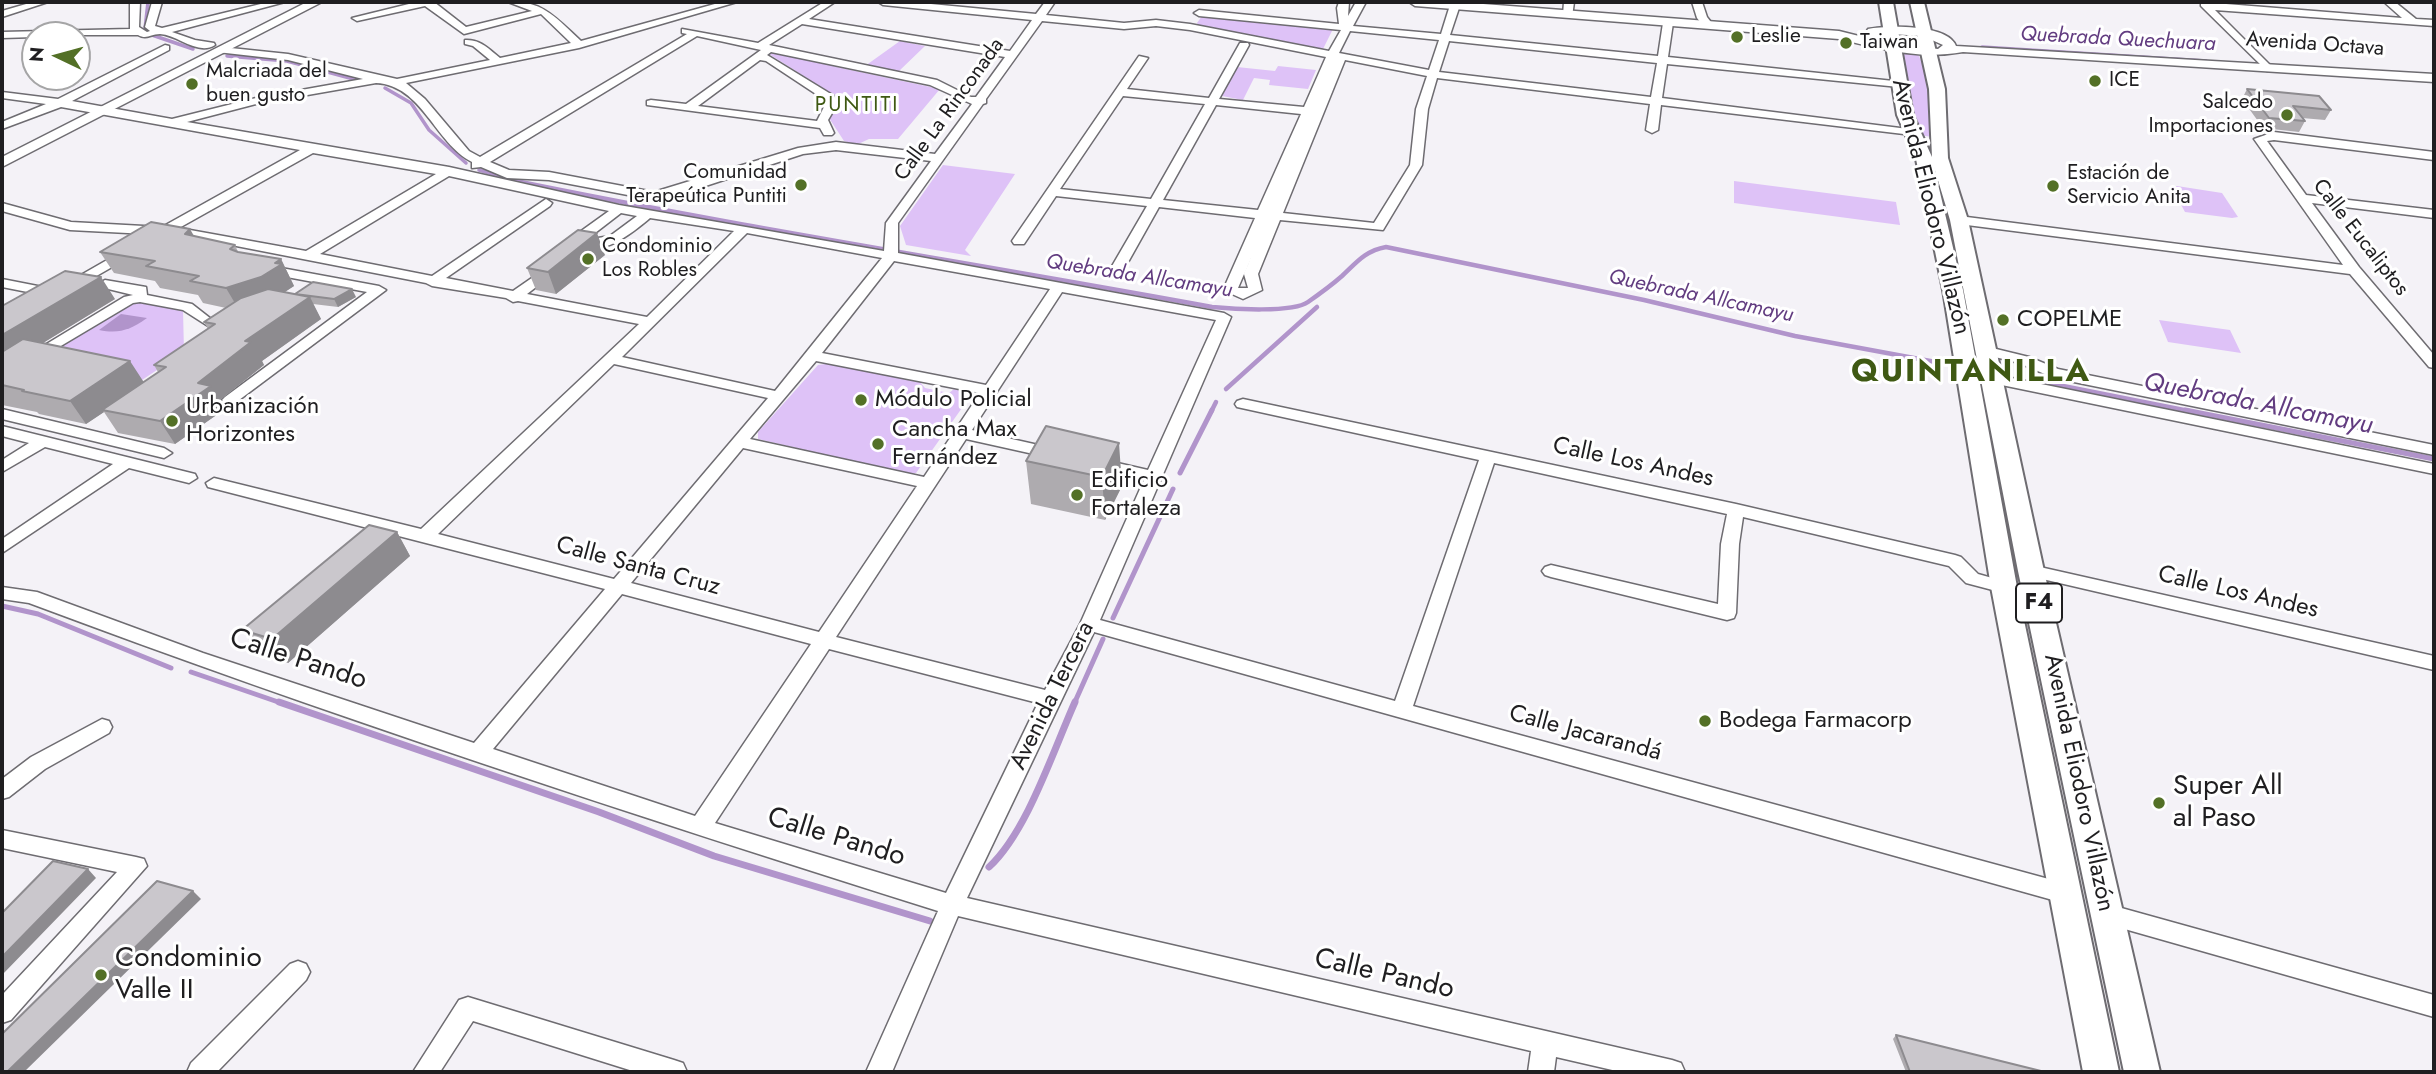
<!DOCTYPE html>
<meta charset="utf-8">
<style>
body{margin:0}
#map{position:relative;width:2436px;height:1074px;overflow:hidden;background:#f4f2f7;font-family:Jost,sans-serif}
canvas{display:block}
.frame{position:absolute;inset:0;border:4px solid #1f1e20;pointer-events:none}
.north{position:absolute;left:21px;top:21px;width:70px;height:70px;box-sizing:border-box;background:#fff;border:2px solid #a5a5a6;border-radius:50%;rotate:275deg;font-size:19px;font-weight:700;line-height:28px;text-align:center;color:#1f1e20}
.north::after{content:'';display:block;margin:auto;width:24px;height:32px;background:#537026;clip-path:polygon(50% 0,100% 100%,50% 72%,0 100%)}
</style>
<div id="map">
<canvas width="2436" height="1074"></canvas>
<div class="frame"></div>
<div class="north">N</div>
</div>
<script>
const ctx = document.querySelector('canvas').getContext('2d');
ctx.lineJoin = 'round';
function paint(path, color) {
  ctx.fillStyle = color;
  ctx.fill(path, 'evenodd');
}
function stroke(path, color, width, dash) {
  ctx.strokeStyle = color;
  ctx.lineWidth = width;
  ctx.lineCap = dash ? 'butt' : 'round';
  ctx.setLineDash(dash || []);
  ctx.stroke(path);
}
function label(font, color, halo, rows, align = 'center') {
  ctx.font = font + ' Jost,sans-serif';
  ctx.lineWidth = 6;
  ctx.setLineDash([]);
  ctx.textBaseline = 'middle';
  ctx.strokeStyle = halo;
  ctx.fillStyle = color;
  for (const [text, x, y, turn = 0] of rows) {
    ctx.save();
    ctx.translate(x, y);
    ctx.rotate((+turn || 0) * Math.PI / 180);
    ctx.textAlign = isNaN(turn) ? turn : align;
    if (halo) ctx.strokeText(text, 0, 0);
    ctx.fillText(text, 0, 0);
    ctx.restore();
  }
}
paint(new Path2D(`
 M1202 16 1333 29 1322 51 1199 27 1197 23Z
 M900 41 925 46 898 72 865 66Z
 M774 50 837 67 940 89 898 139H869L856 145 844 141 829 118 838 101 835 96 769 54Z
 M1899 52 1918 54 1929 79 1932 137 1920 135 1910 108Z
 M1278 66 1316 70 1308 89 1269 85 1270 80 1254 78 1243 100 1222 96 1237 67 1275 71Z
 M943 165 1015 174 965 250 971 256 906 245 900 226Z
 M1734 181 1896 202 1900 225 1734 203Z
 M2177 186 2222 193 2238 217 2232 218 2185 212 2172 188Z
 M134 301 183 310 184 352 142 380 38 358Z
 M2159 320 2230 330 2241 353 2168 342Z
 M833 363 919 381 925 388 949 393 954 389 967 393 969 398 916 473 907 474 758 439V432L818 365Z`), '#dec2f7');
paint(new Path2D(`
 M121 314 147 318C130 330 119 334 99 330Z`), '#b194cb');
stroke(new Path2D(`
 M145 29 148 2
 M152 35 193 49
 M1982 47 2206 61
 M227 56 287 61 357 80
 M385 88 411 103 429 130 466 163
 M479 170 520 182`), '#b194cb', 3.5);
stroke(new Path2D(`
 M511 180C744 228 978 264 1212 307 1232 309 1293 313 1308 302 1318 295 1334 283 1342 276 1357 262 1365 251 1386 247L1644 300 1795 336 1941 363
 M2033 380 2194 412
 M1226 389 1317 307
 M1211 412 1216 402`), '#b194cb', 4.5);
stroke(new Path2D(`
 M2185 410 2434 459
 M1180 473 1212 410
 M2 606 38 614 171 668
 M1113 618 1173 489
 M191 672 284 704
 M1074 704 1103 639`), '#b194cb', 5);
stroke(new Path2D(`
 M279 702 599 812 714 856 930 921
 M989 867C1027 832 1053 751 1075 702`), '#b194cb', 7);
const minor = new Path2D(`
 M33 2H48L2 17V11Z
 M130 2H140L139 27 147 32 150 31 145 27 152 2H162L155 26 162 28 269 2H285L172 32 195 40 214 43 215 45C198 56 178 35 160 34 150 34 147 40 138 35H35V37L2 38V32L130 29Z
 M417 2H434L466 27 532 11 508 2C543 0 557 19 581 41L722 2H737L579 48 406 83 425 99 469 151 480 157 687 34 682 33V29L758 43 824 2H835L809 19 1010 51 1032 20 883 5 878 2H910L1036 14 1045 2H1055L1046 15 1124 23 1156 20 1190 24 1329 51 1341 30 1199 16 1194 13 1199 10 1339 24 1337 8 1339 2H1349L1348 16 1356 2H1366L1353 26 1441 34 1451 2H1461L1450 35 1658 56 1663 23 1668 20 1673 23 1668 57 1903 82 1904 84 1899 87 1667 64 1662 98 1916 130 1918 132 1912 135 1661 105 1658 130 1652 133 1646 130 1650 104 1437 78 1428 109 1422 165 1383 230 1280 220 1258 274 1262 290 1243 299 1223 290 1255 218 1159 207 1122 273 1115 277 1108 273 1147 206 1056 196 1024 244H1014L1012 241 1139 56 1148 58 1127 89 1209 98 1240 43H1248L1249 45 1219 99 1304 107 1326 57 1190 30 1156 26 1124 29 1042 21 986 99V103L983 104 898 223V253L1224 313 1231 317 1100 620 1395 701 1479 460 1237 407 1235 404 1237 401 1243 399 1736 504 1955 555 1961 557 1978 574 2010 583 2013 587 2010 591 2004 593 1966 583 1949 566 1743 517 1739 544 1736 613 1734 618 1727 620 1551 577 1545 575 1542 571 1545 567 1551 565 1718 604 1721 544 1727 514 1494 463 1413 706 2067 884 2075 887 2078 894 2075 901 2067 904 1094 632 967 898 1672 1060 1681 1063 1685 1072H1621L1556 1057 1554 1072H1528L1531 1051 958 916 892 1072H866L938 911C633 815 328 715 29 603L2 599V587L37 592 203 653 474 743 605 589 208 487 206 483 214 478 421 529 639 324 518 301 513 302 506 298 432 286 426 283 185 236 70 230 2 211V203L71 222 162 227 300 150 61 107 2 129V122L46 104 2 98V92L58 99 165 45 169 46V50L72 101 172 119 256 98 363 79 288 60 217 52 216 50 221 47 288 54 397 79 490 60 473 46 465 44V40C480 39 489 49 500 58L571 43 541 14 464 34 425 6 357 21 352 18ZM802 24 1005 57 976 97H971L937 80 769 45ZM1350 31 1439 40 1429 70 1339 53ZM697 36 761 50 686 104 651 100 647 101V105L820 128 824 135H832L834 133 828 120 838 103 834 96 767 55 771 52 930 85 972 104 935 154 836 142 798 148 654 192 549 172 509 170 490 162ZM1449 41 1657 63 1651 97 1439 72ZM760 60 766 61 825 100 826 103 817 121 698 106ZM1345 60 1427 76 1416 109 1410 165 1374 223 1283 213ZM376 83C422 85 435 143 472 162V168L481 167 507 178 549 180 654 200 672 197 803 154 836 150 931 161 886 223 884 251 619 205 449 167 187 122 256 104ZM1123 96 1205 104 1151 199 1060 189ZM1216 105 1301 114 1258 210 1163 200ZM313 153 436 174 306 251 179 228ZM449 176 609 211 570 239 568 242C595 263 630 235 650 218L734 231 647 317 527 294 557 271V265L552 264 513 291 446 278 550 206 552 203 546 199 432 276 320 254ZM621 213 637 216 610 236 586 240ZM1266 223 1244 274 1248 288H1238ZM747 233 882 258 775 391 622 357ZM894 261 1050 289 986 385 822 353ZM1062 292 1216 320 1148 470 1100 459 1092 464 1094 468 1144 480 1080 624 1045 690 836 637 966 439 1056 459 1064 454 1056 449 972 430ZM816 361 980 393 924 477 750 439ZM614 364 768 398 614 579 438 534ZM743 448 917 486 819 632 631 583ZM622 594 811 644 695 816 493 749ZM829 649 1038 703 946 893 715 823Z
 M1564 2H1574L1572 17 1563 15Z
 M1692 2H1702L1707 17 1714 26 1713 28H1705L1697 18Z
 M2201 2 2402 18 2384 2H2395L2416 19 2434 20V26L2215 10 2271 66V70L2267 71 2201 6Z
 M2274 132 2434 152V160L2274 140 2267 141 2306 195 2434 210V218L2312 203 2359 267 2434 355V368L2429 367 2350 274 1959 224 1953 220 1959 216 2343 265 2254 139Z
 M128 248 135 252 133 255 72 290 67 291 60 287Z
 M265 265 379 286 386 290 235 403H225L222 400 225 397 367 292 260 272 258 269Z
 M2 279 53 289 60 293 53 297 2 287Z
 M105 280 146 287 147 295 192 304 215 322 208 326 183 310 140 302 133 303 2 381V371L124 297 133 295 100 287 98 284Z
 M1988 347 2029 357 2058 369 2434 445V455L2054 378 2019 363 1983 354 1981 351Z
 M1992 374 2434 464V474L1987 382 1984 379Z
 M2 409 164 448 172 453 164 458 2 419Z
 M2 426 195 474 197 478 189 483 129 468 2 553V539L113 464 45 447 2 472V460L29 443 2 436Z
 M2031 565 2434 656V670L2025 575 2022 571 2025 567Z
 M102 719 109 721 112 727 109 733 45 769 9 797 2 799V779L31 757Z
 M2 830 136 857 144 859 147 866 11 1020 2 1023V995L117 872 2 848Z
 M2107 904 2434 995V1017L2107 924 2099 921 2096 914 2099 907Z
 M298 961 306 964 310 972 306 980 217 1072H187L191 1063 290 964Z
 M468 997 674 1060 683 1063 687 1072H636L473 1021 440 1072H413L459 1000Z`);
const major = new Path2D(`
 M307 2H322L2 167V157Z
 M1409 2H1457L1839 31 1863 37 1868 29C1887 25 1948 24 1956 46L2434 74V82L1963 52C1919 60 1881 49 1839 39L1415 6ZM1891 34 1923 36 1943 45 1938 49 1894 45 1876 37Z`);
const highway = new Path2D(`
 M1879 2H1893L1913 115 1932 157 1929 89 1910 2H1924L1945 89 1948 158 1968 220 2044 571 2160 1072H2124L2018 571 1950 220 1934 167 1963 290 2017 587 2119 1072H2083L1991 587 1943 290 1916 159 1897 115Z`);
stroke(minor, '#6e6c71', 3);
stroke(major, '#6e6c71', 3);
stroke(highway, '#6e6c71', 4);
paint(minor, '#fff');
paint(major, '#fff');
paint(highway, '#fff');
paint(new Path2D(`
 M2247 89 2331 110 2325 120 2302 118 2305 121 2299 132 2263 128 2242 99Z
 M194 236 235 245 238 252 281 259 294 286 284 292 295 294 356 297 338 307 313 304 321 319 262 361 264 365 220 400 225 409 175 444 118 433 104 412 86 424 39 414 37 412 2 405V306L115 299 43 343 144 382 158 372 154 365 208 329 204 322 226 308 203 303 198 295 160 288 155 281 114 273 100 252Z
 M605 255 556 294 536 290 527 268Z
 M1046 426 1122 486 1105 520 1031 504 1026 461Z
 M397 532 410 556 288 663 259 654 242 630Z
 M1896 1035 2045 1072H1906L1893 1039Z`), '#aeabaf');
paint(new Path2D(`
 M190 229 202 250 185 234Z
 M597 233 605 255 556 294 548 272Z
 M281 259 294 286 273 300 239 310 226 288Z
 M101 277 115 299 2 368V335Z
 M352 289 356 297 338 307 334 299Z
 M310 297 321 319 262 361 264 365 220 400 225 409 175 444 160 421 198 383 245 341Z
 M130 361 145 384 102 410 104 412 86 424 70 401Z
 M1119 443 1122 486 1105 520 1102 477Z
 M397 532 410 556 288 663 272 639Z
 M88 869 96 878 2 975V957Z
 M193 891 201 899 24 1072H7Z`), '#8d8b8f');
const building = new Path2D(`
 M2247 89 2319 96 2331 110 2293 106 2305 121 2269 118Z
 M151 222 190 229 185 234 235 245 230 249 238 252 281 259 275 263 282 264 261 277 226 288 190 281 199 276 146 266 155 261 100 252Z
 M578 230 597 233 548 272 527 268Z
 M65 271 101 277 2 335V306Z
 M313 282 352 289 334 299 295 294Z
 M268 289 310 297 245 341 251 342 198 383 211 386 160 421 102 410 166 367 154 365 215 324 204 322 241 298Z
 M23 339 130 361 70 401 22 391 24 390 2 385V352Z
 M1046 426 1119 443 1102 477 1026 461Z
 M369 525 397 532 272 639 242 630Z
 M53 861 88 869 2 957V913Z
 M157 881 193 891 7 1072H2V1034Z
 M1896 1035 2045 1072H1910Z`);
paint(building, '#cac7cc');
stroke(building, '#8d8b8f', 2);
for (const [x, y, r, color] of [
 [1737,37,7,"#537026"],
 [1846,43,7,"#537026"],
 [2095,81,7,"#537026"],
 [192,84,7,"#537026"],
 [2287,115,7,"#537026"],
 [801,185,7,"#537026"],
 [2053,186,7,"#537026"],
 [588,259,7,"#537026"],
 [2003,320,7,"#537026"],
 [861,400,7,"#537026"],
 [172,421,7,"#537026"],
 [878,444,7,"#537026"],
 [1077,495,7,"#537026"],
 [1705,721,7,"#537026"],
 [2159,803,7,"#537026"],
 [101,975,7,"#537026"]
]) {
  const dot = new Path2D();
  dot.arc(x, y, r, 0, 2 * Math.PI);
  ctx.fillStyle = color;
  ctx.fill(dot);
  stroke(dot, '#fff', 2.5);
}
label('21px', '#1f1e20', '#fff', [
 ["Leslie",1751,37],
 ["Taiwan",1860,43],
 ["Malcriada del",206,72],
 ["buen gusto",206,96],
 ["ICE",2109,81],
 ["Salcedo",2273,103,"right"],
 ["Importaciones",2273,127,"right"],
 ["Comunidad",787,173,"right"],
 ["Terapeútica Puntiti",787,197,"right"],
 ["Estación de",2067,174],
 ["Servicio Anita",2067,198],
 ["Condominio",602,247],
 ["Los Robles",602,271]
], 'left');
label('italic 21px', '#623c80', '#fff', [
 ["Quebrada Quechuara",2118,40,3],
 ["Quebrada Allcamayu",1139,277,9],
 ["Quebrada Allcamayu",1701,297,12]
]);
label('21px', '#1f1e20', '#fff', [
 ["Avenida Octava",2315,45,4],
 ["Calle La Rinconada",950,110,-54],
 ["Calle Eucaliptos",2360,238,52]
]);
ctx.letterSpacing = '2px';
label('21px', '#3f5913', '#fff', [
 ["PUNTITI",857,106]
]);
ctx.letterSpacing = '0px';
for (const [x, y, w] of [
 [2039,603,46]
]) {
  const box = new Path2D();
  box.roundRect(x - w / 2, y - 19.5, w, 39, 5);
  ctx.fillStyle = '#fff';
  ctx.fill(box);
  stroke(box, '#1f1e20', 2);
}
label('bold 23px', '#1f1e20', null, [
 ["F4",2039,603]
]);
label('24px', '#1f1e20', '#fff', [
 ["Avenida Eliodoro Villazón",1930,207,76],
 ["Calle Los Andes",1633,463,12],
 ["Calle Santa Cruz",638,567,15],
 ["Calle Los Andes",2238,593,13],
 ["Avenida Tercera",1053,696,-64],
 ["Calle Jacarandá",1585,734,15],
 ["Avenida Eliodoro Villazón",2078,783,78]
]);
label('24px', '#1f1e20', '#fff', [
 ["COPELME",2017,320],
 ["Módulo Policial",875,400],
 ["Urbanización",186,407],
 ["Horizontes",186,435],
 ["Cancha Max",892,430],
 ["Fernández",892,458],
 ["Edificio",1091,481],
 ["Fortaleza",1091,509],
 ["Bodega Farmacorp",1719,721]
], 'left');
label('italic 26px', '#623c80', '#fff', [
 ["Quebrada Allcamayu",2258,405,11]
]);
label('28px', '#1f1e20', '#fff', [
 ["Calle Pando",298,660,18],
 ["Calle Pando",836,838,17],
 ["Calle Pando",1384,975,13]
]);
label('28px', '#1f1e20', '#fff', [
 ["Super All",2173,787],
 ["al Paso",2173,819],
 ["Condominio",115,959],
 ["Valle II",115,991]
], 'left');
ctx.letterSpacing = '2px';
label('bold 32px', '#3f5913', '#fff', [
 ["QUINTANILLA",1971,373]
]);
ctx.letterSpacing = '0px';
</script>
